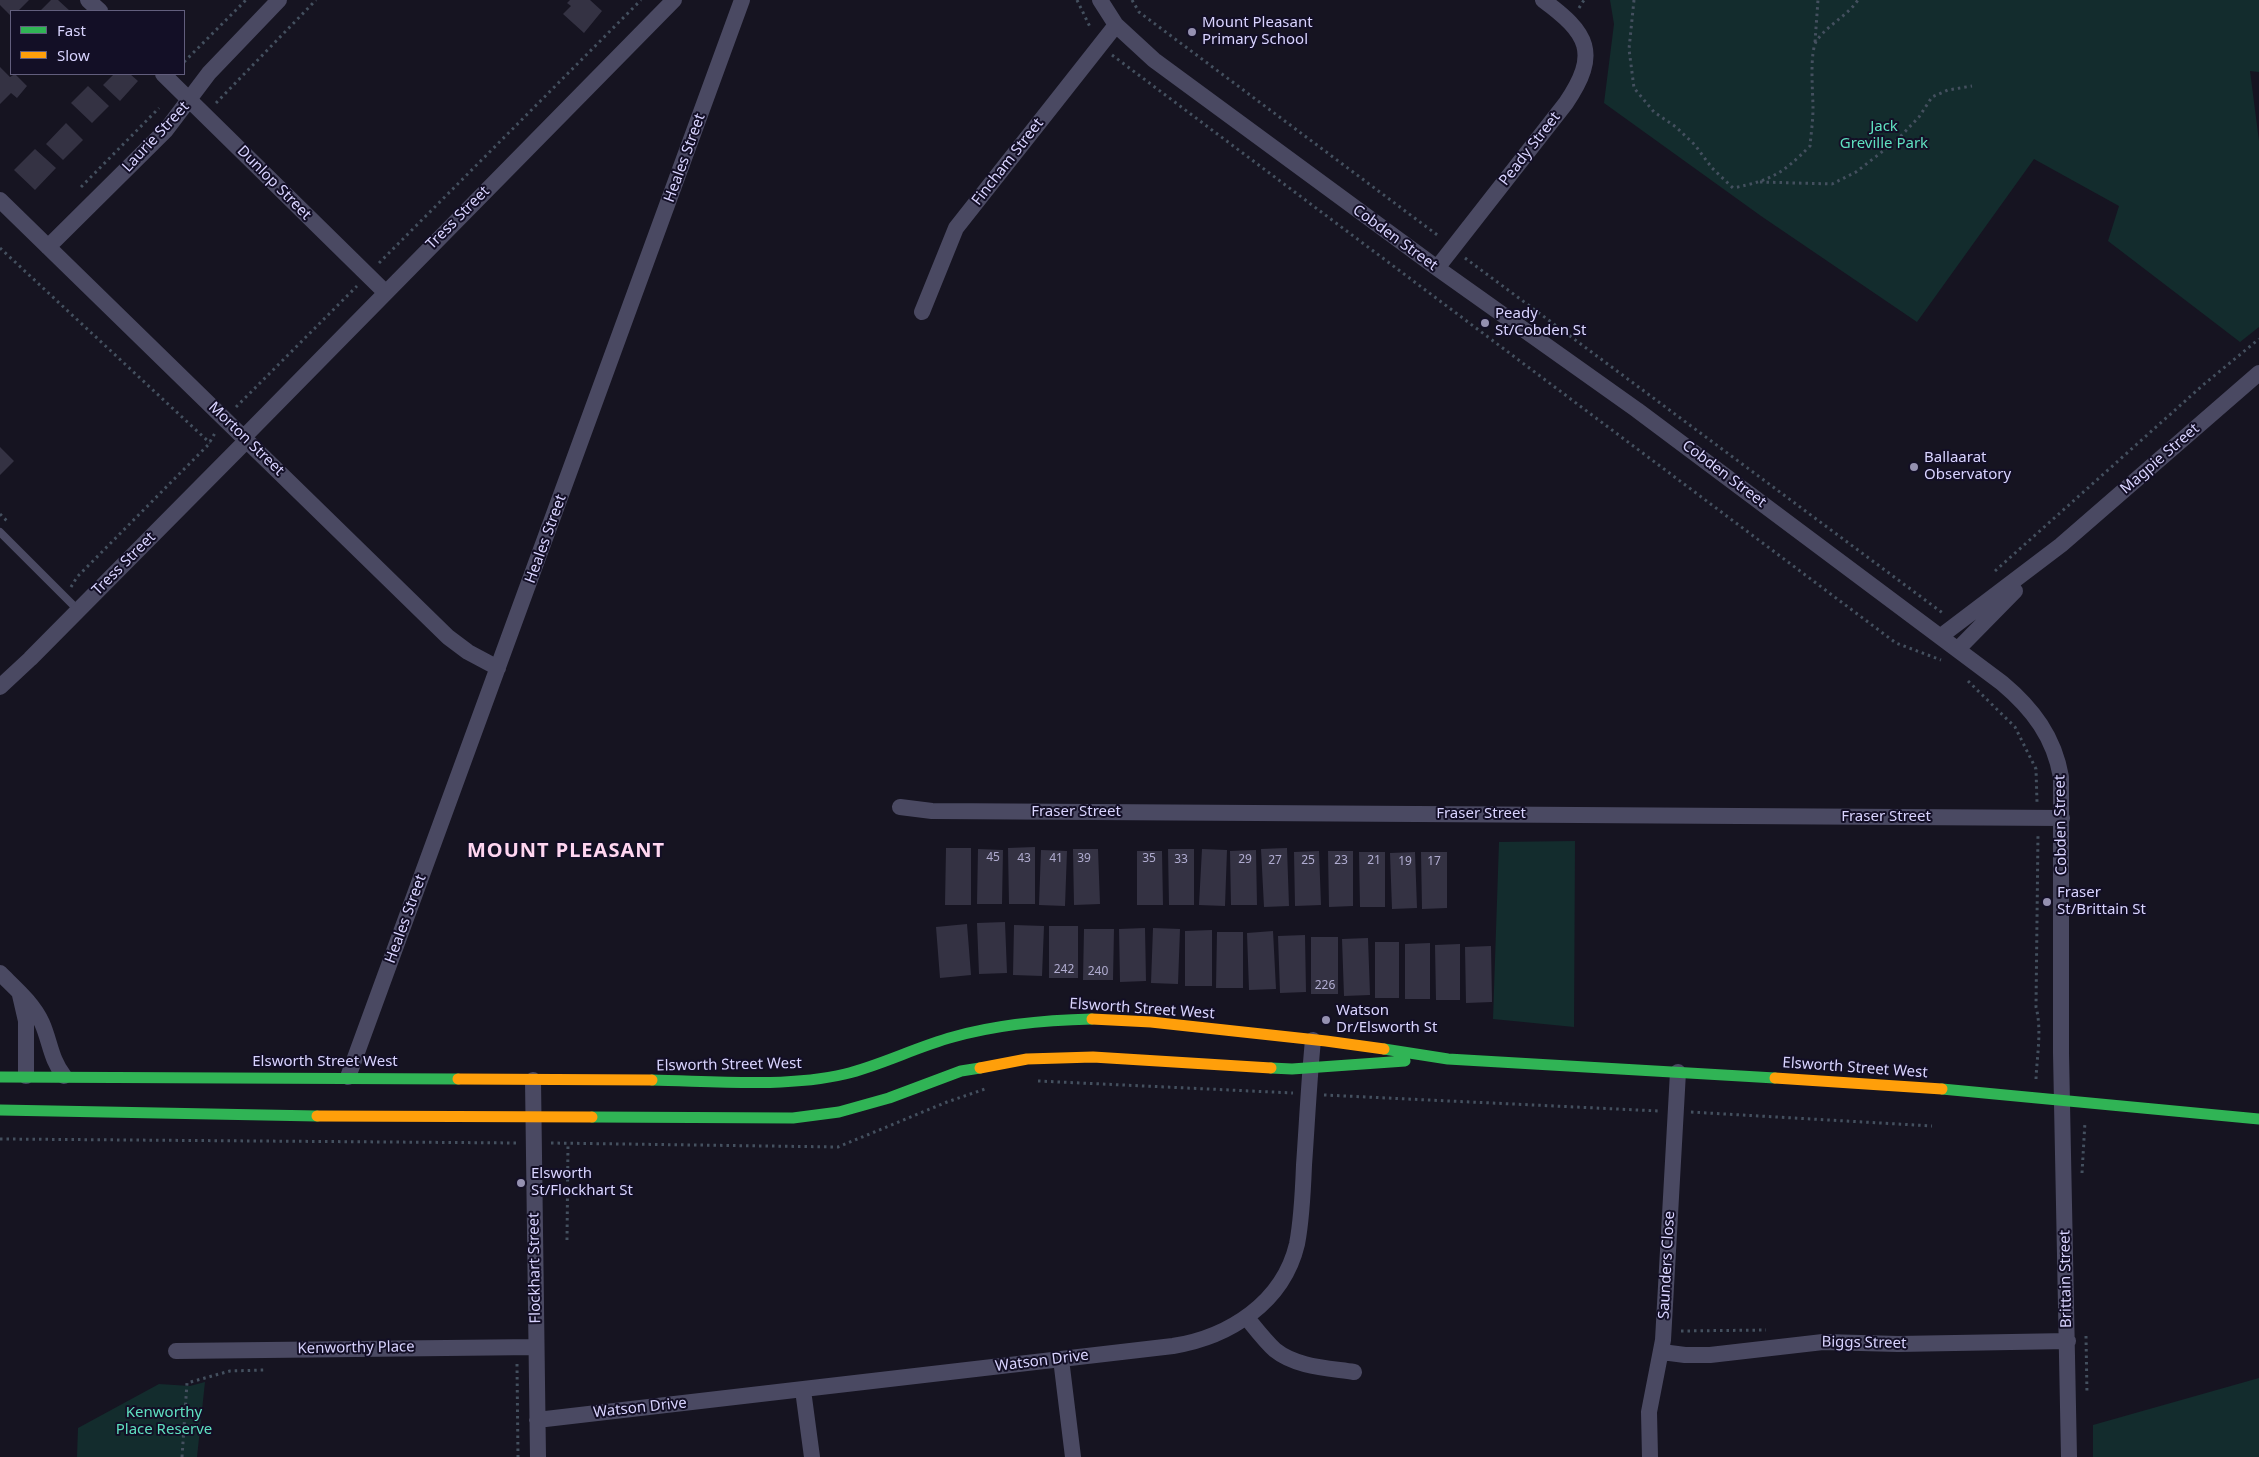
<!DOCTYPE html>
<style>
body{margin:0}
#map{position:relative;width:2259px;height:1457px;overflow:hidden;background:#161421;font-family:"Noto Sans",sans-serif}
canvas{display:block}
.legend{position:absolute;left:10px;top:10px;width:175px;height:65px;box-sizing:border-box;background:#130f26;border:1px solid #625e7d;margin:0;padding:6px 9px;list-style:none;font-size:15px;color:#d9d4ff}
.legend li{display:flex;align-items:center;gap:10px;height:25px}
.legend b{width:25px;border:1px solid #625e7d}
</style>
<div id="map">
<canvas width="2259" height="1457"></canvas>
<ul class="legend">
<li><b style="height:6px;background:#30b455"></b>Fast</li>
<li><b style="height:6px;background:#ff9f0a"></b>Slow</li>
</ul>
</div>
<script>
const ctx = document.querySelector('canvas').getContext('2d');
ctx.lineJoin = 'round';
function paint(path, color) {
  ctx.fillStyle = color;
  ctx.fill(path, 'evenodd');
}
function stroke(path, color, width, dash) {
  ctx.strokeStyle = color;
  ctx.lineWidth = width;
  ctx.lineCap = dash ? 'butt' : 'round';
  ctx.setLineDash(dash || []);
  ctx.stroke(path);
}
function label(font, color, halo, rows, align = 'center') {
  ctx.font = font + ' "Noto Sans",sans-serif';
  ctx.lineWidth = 4;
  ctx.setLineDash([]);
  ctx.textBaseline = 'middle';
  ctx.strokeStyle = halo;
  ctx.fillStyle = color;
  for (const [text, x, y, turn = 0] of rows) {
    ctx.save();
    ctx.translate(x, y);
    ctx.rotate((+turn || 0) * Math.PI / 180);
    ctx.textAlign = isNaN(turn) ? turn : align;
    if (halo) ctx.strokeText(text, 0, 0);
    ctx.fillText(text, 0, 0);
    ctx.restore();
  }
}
paint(new Path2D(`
 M1610 0H2259V72L2250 71 2259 141V327L2240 342 2108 241 2119 206 2034 159 1917 322 1761 216 1604 103 1614 24Z
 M1575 841 1574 1027 1493 1019 1499 842Z
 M2259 1378V1457H2093V1425Z
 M205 1382 197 1457H77L78 1428 159 1384 190 1386Z`), '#132c2d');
paint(new Path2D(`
 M0 0H29L18 11H11V16L0 5Z
 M51 0H58L70 11H40Z
 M570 0H590L602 11 584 33 563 14 571 6 567 3Z
 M0 67 10 77 15 74 27 86 17 98 11 93 0 104Z
 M114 74H130L138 81 120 101 103 85Z
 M88 86 109 106 92 123 71 103Z
 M66 123 83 140 63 160 46 144Z
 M35 149 56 168 35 190 14 170Z
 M0 447 14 461 0 475Z
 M1035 847V904H1009L1008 848Z
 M946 848H971V905H945Z
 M1287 848 1289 906 1264 907 1261 849Z
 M978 849 1003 850 1002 904H977Z
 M1073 849H1098L1100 904 1074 905Z
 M1168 849H1194V905H1169Z
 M1202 849 1227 850 1225 906 1199 905Z
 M1041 850 1067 851 1065 906 1039 905Z
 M1256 850 1257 905H1231L1230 851Z
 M1137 851H1162L1163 905H1137Z
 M1319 851 1321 905 1295 906 1294 852Z
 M1328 851H1353V906L1329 907Z
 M1359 852H1385V907H1360Z
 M1415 852 1417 908 1392 909 1390 853Z
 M1421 852H1447V908L1422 909Z
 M1005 922 1007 973 979 974 977 923Z
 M967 924 971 975 940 978 936 927Z
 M1014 925 1044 926 1042 976 1013 975Z
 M1049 926H1078V978H1049Z
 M1145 928 1146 981 1120 982 1119 929Z
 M1153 928 1180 929 1178 984 1151 983Z
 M1084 929H1114L1113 980H1083Z
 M1212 930V986H1185V931Z
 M1273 931 1276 989 1249 990 1247 933Z
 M1217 932H1243V988H1216Z
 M1305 935 1306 992 1280 993 1278 936Z
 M1311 937H1338V994H1311Z
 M1368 938 1370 995 1344 996 1342 939Z
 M1375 942H1399V998H1375Z
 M1430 943V999H1405V944Z
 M1460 944V1000H1436L1435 945Z
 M1491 946 1492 1002 1466 1003 1465 947Z`), '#343243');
stroke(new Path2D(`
 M1077 0 1091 29
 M1132 0 1139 12 1440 237
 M1634 0 1629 49 1634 88 1654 112 1676 127 1695 145 1712 168 1733 188C1772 180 1782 174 1810 146 1811 134 1813 121 1813 108 1813 93 1809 51 1817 40 1829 24 1847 16 1858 0
 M1579 8 1584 0
 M1815 42 1818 0
 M1112 55 1896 643 1941 660
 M184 62 246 0
 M216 103 316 0
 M1760 182 1832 184 1856 172 1896 141 1919 117 1932 97 1948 90 1972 86
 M81 187 159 108
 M0 248 210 443
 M1465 258 1944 614
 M379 263 641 0
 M236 407 357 286
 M0 514 7 521
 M1995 571 2203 385 2259 339
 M71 587 77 577 208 445 215 433
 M1968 681 2015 727 2036 769 2037 802
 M2036 1079C2037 1055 2042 1030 2036 1007L2038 833
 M1038 1081 1293 1093
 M1324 1095 1659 1111
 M1691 1112 1932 1126
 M0 1139 517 1143
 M551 1143 838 1147 947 1102 985 1089
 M2082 1173 2085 1122
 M567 1240 568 1143
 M1681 1331 1766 1330
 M2086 1336 2087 1394
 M517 1364 518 1457
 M182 1457 187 1383 230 1371 265 1370`), '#44505f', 3, [2.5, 4]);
stroke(new Path2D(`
 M0 532 78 610`), '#4a4962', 8);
stroke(new Path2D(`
 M88 0 100 11
 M1100 0 1116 25 1154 60 1437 268 1637 410 2002 683C2033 709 2054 737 2061 777V1053L2069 1457
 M163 74 385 292
 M0 200 448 637 468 652 498 668
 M48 247 166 130 209 73 279 0
 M1437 268 1566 103C1600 53 1588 33 1543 0
 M922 312 956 228 1116 25
 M244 437 674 0
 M1941 636 2061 545 2259 373
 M1958 649 2015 591
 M0 687 30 659 247 440
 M900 807 932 811 2062 818
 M0 973C15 988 33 1003 42 1023 50 1041 51 1060 64 1076
 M20 995 26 1021V1076
 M348 1077 742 0
 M533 1080 538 1457
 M1247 1318C1256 1329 1265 1341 1275 1350 1296 1367 1328 1368 1354 1372
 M176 1351 536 1347
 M1662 1352 1685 1355H1710L1823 1342 1898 1344 2068 1341
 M1061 1359 1073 1457
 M803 1390 812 1457
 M537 1420 1173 1346C1229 1337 1283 1303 1297 1244 1302 1218 1303 1191 1304 1165 1307 1123 1309 1081 1313 1040
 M1650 1457 1649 1412 1663 1340 1678 1072`), '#4a4962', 16);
stroke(new Path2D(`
 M1384 1049 1448 1059 1775 1078
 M1271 1068 1292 1069 1405 1061
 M0 1077 458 1079
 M652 1080C712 1081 786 1088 845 1074 882 1065 916 1047 953 1037 999 1024 1045 1020 1092 1019
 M1942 1089 2259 1119
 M0 1110 317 1116
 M592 1117 793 1118 839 1112 889 1098 961 1071 980 1068`), '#30b455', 11);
stroke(new Path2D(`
 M1092 1019 1151 1022 1326 1041 1384 1049
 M980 1068 1027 1059 1093 1057 1271 1068
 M1775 1078 1942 1089
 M458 1079 652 1080
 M317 1116 592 1117`), '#ff9f0a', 11);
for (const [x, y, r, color] of [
 [1192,32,5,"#9591b1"],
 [1485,323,5,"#9591b1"],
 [1914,467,5,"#9591b1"],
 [2047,902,5,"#9591b1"],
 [1326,1020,5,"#9591b1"],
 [521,1183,5,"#9591b1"]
]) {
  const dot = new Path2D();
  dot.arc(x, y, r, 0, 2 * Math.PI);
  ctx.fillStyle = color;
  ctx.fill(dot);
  stroke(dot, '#130f26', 2);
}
label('12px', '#b0acd0', null, [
 ["45",993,858],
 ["43",1024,859],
 ["41",1056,859],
 ["39",1084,859],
 ["35",1149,859],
 ["33",1181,860],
 ["29",1245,860],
 ["27",1275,861],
 ["25",1308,861],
 ["23",1341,861],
 ["21",1374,861],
 ["19",1405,862],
 ["17",1434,862],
 ["242",1064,970],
 ["240",1098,972],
 ["226",1325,986]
]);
label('15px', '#d9d4ff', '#130f26', [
 ["Mount Pleasant",1202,23],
 ["Primary School",1202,40],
 ["Peady",1495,314],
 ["St/Cobden St",1495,331],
 ["Ballaarat",1924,458],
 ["Observatory",1924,475],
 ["Fraser",2057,893],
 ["St/Brittain St",2057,910],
 ["Watson",1336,1011],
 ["Dr/Elsworth St",1336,1028],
 ["Elsworth",531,1174],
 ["St/Flockhart St",531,1191]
], 'left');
label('15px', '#5fe0c0', '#130f26', [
 ["Jack",1884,127],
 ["Greville Park",1884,144],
 ["Kenworthy",164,1413],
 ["Place Reserve",164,1430]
]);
label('15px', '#d9d4ff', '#130f26', [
 ["Laurie Street",156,137,-47],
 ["Peady Street",1530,149,-52],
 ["Heales Street",685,158,-70],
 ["Fincham Street",1008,162,-52],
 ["Dunlop Street",274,183,45],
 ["Tress Street",458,218,-45],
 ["Cobden Street",1395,238,36],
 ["Morton Street",246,439,44],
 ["Magpie Street",2160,459,-41],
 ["Cobden Street",1724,474,37],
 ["Heales Street",546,539,-70],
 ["Tress Street",124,564,-45],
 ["Fraser Street",1076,812],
 ["Fraser Street",1481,814],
 ["Fraser Street",1886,817],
 ["Cobden Street",2061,825,-91],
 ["Heales Street",406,919,-70],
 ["Elsworth Street West",1142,1009,4],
 ["Elsworth Street West",325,1062],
 ["Elsworth Street West",729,1065,-1],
 ["Elsworth Street West",1855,1068,4],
 ["Saunders Close",1667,1265,-87],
 ["Flockhart Street",535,1268,-91],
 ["Brittain Street",2066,1279,-91],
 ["Biggs Street",1864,1343,1],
 ["Kenworthy Place",356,1348,-1],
 ["Watson Drive",1042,1361,-7],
 ["Watson Drive",640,1408,-6]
]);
ctx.letterSpacing = '1px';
label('bold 20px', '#ffd6f0', '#130f26', [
 ["MOUNT PLEASANT",566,851]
]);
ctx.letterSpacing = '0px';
</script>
